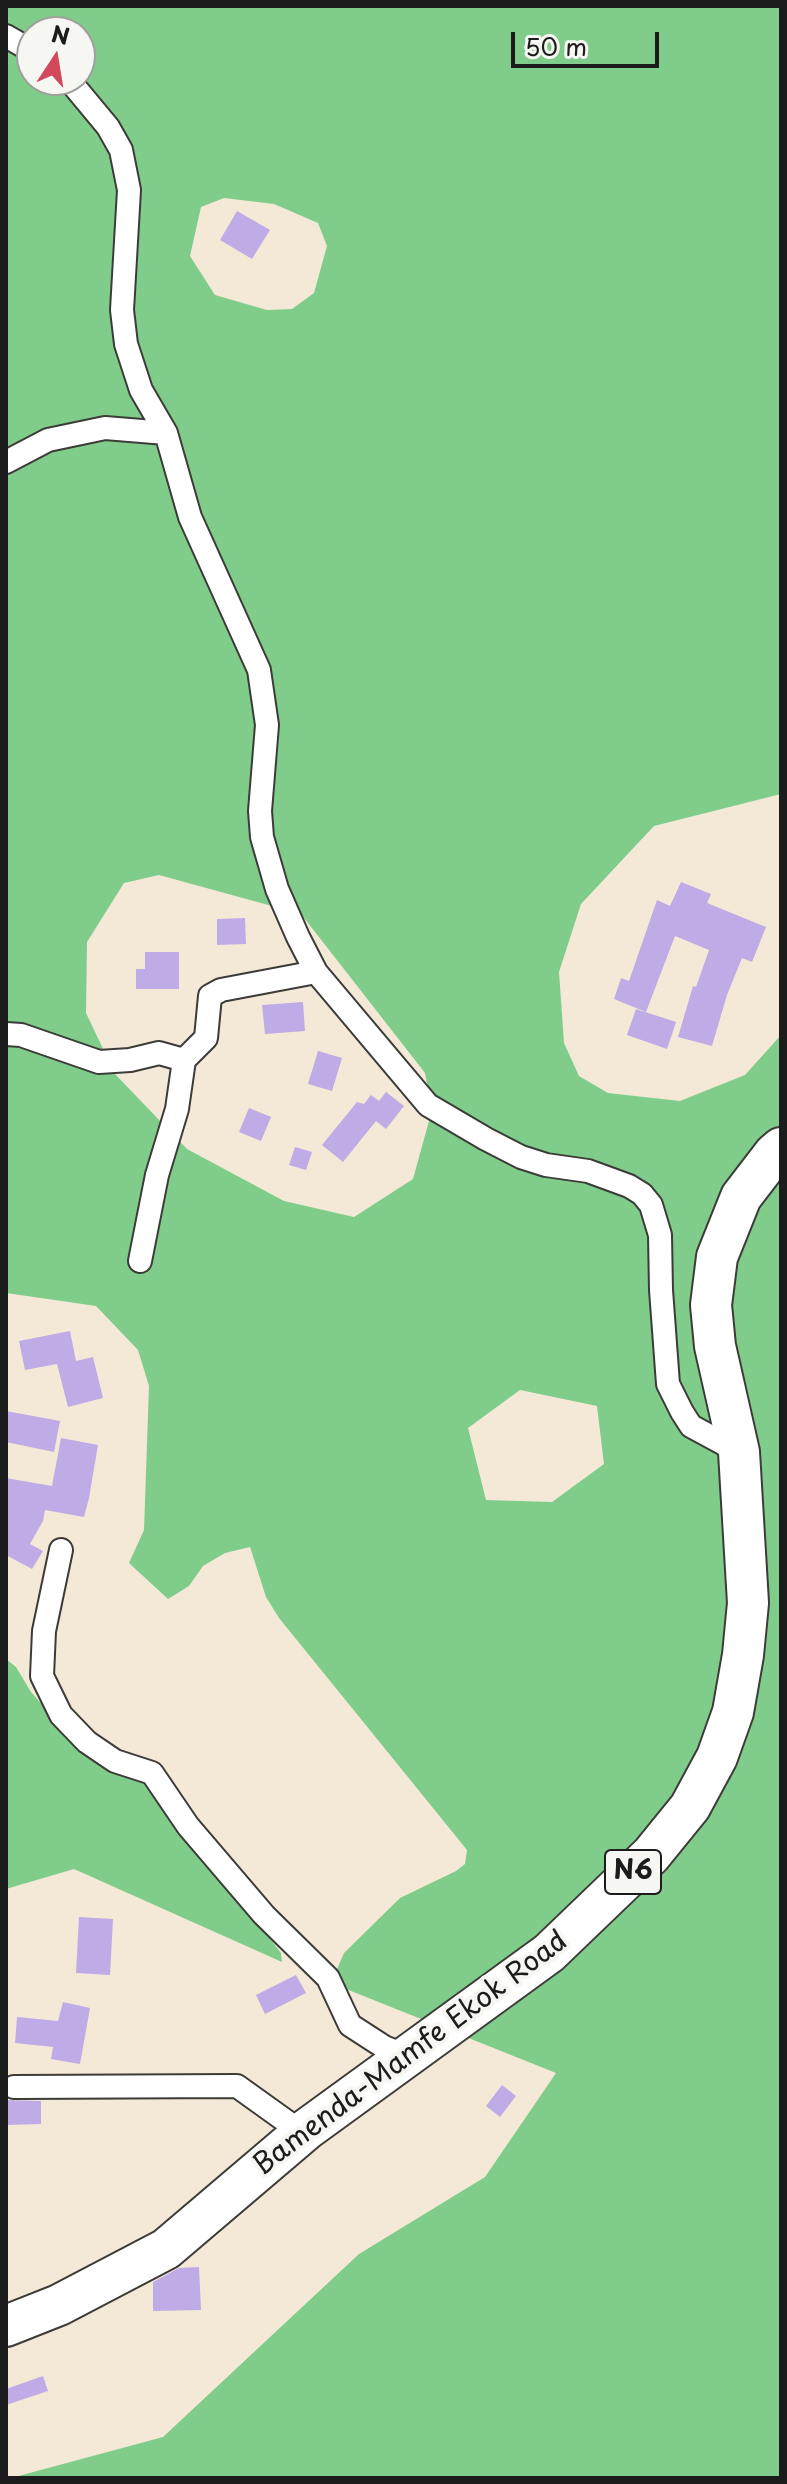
<!DOCTYPE html>
<style>
body{margin:0}
#map{position:relative;width:787px;height:2484px;overflow:hidden;background:#f4e9d7;font-family:"Playpen Sans",sans-serif}
canvas{display:block}
.frame{position:absolute;inset:0;border:8px solid #1c1c1c;pointer-events:none}
.north{position:absolute;left:16px;top:16px;width:80px;height:80px;box-sizing:border-box;background:#f6f6f2;border:2px solid #9f9f9c;border-radius:50%;rotate:12deg;font-size:22px;font-weight:700;line-height:32px;text-align:center;color:#1c1c1c}
.north::after{content:'';display:block;margin:auto;width:28px;height:36px;background:#d1495b;clip-path:polygon(50% 0,100% 100%,50% 72%,0 100%)}
.scale{position:absolute;left:511px;top:32px;width:148px;height:36px;box-sizing:border-box;border:4px solid #1c1c1c;border-top:0;padding-left:10px;font-size:24px;line-height:28px;white-space:nowrap;color:#1c1c1c;-webkit-text-stroke:6px #f6f6f2;paint-order:stroke}
</style>
<div id="map">
<canvas width="787" height="2484"></canvas>
<div class="frame"></div>
<div class="north">N</div>
<div class="scale">50 m</div>
</div>
<script>
const ctx = document.querySelector('canvas').getContext('2d');
ctx.lineJoin = 'round';
function paint(path, color) {
  ctx.fillStyle = color;
  ctx.fill(path, 'evenodd');
}
function stroke(path, color, width, dash) {
  ctx.strokeStyle = color;
  ctx.lineWidth = width;
  ctx.lineCap = dash ? 'butt' : 'round';
  ctx.setLineDash(dash || []);
  ctx.stroke(path);
}
function label(font, color, halo, rows, align = 'center') {
  ctx.font = font + ' "Playpen Sans",sans-serif';
  ctx.lineWidth = 8;
  ctx.setLineDash([]);
  ctx.textBaseline = 'middle';
  ctx.strokeStyle = halo;
  ctx.fillStyle = color;
  for (const [text, x, y, turn = 0] of rows) {
    ctx.save();
    ctx.translate(x, y);
    ctx.rotate((+turn || 0) * Math.PI / 180);
    ctx.textAlign = isNaN(turn) ? turn : align;
    if (halo) ctx.strokeText(text, 0, 0);
    ctx.fillText(text, 0, 0);
    ctx.restore();
  }
}
paint(new Path2D(`
 M6 6H781V794L654 826 581 904 559 972 564 1043 579 1076 608 1093 680 1101 745 1075 781 1035V2478H11L163 2437 359 2254 485 2177 556 2073 331 1983 344 1953 400 1898 456 1871 465 1864 467 1850 279 1618 266 1597 250 1547 225 1553 203 1566 189 1586 168 1599 129 1563 144 1530 149 1386 138 1350 96 1306 6 1293ZM32 32H80V80H32ZM224 198 274 204 318 223 327 246 314 293 292 309 267 310 215 295 190 256 201 207ZM159 875 301 914 425 1073 432 1110 413 1179 354 1217 284 1201 187 1149 115 1074 86 1013 87 942 124 883ZM520 1390 597 1406 604 1464 552 1502 486 1500 468 1428Z
 M6 1659 16 1667 31 1692 55 1719 144 1776 281 1953 282 1962 74 1869 6 1889Z`), '#80cd8b');
paint(new Path2D(`
 M237 211 270 230 252 259 220 240Z
 M681 882 711 894 707 903 766 927 752 962 742 958 727 995 712 1046 678 1037 693 986 696 987 709 950 675 936 646 1012 614 999 621 978 629 981 657 900 670 906Z
 M245 918 246 944 217 945V919Z
 M145 952H179V989H136V969H145Z
 M303 1002 305 1031 265 1034 262 1005Z
 M636 1009 676 1022 667 1049 627 1035Z
 M318 1051 342 1058 332 1091 308 1084Z
 M386 1092 404 1106 386 1129 376 1121 343 1162 322 1145 357 1102 364 1104 371 1095 379 1101Z
 M249 1108 271 1117 261 1141 239 1132Z
 M295 1147 312 1152 306 1170 289 1165Z
 M70 1331 76 1361 93 1357 103 1398 68 1407 57 1364 25 1370 19 1341Z
 M6 1411 60 1421 54 1452 6 1442Z
 M61 1438 98 1445 89 1498 84 1517 45 1510 43 1521 30 1544 43 1551 32 1569 6 1555V1478L52 1486Z
 M79 1917 113 1919 110 1975 76 1973Z
 M296 1975 306 1993 265 2014 256 1995Z
 M63 2002 90 2008 80 2064 51 2059 53 2047 15 2043 17 2017 58 2021Z
 M502 2085 516 2096 500 2117 486 2106Z
 M6 2100 41 2101V2124L6 2125Z
 M199 2267 201 2310 153 2311V2282L179 2268Z
 M43 2376 48 2391 6 2405V2389Z`), '#bfabe5');
const street = new Path2D(`
 M6 36 32 51
 M69 80 108 127 121 150 129 190 122 310 126 344 141 390 166 433 190 517 259 670 267 725 260 811 262 837 277 889 298 937 316 972 428 1105 486 1139 521 1157 546 1165 588 1171 629 1186 642 1194 651 1205 660 1235 661 1290 668 1384 682 1412 691 1426 739 1452
 M6 462 48 440 105 428 166 433
 M6 1034 21 1035 99 1062 130 1060 159 1053 184 1060 206 1038 210 996 221 990 316 972
 M140 1261 157 1175 177 1109 184 1060
 M61 1550 44 1631 42 1676 61 1715 87 1742 115 1761 152 1773 188 1826 223 1867 264 1915 328 1978 350 2025 384 2047 406 2056
 M14 2087 237 2086 290 2124 307 2129`);
const highway = new Path2D(`
 M6 2326 59 2305 166 2249 307 2129 549 1953 651 1855 690 1807 717 1757 733 1712 743 1655 748 1603 739 1452 715 1346 711 1305 717 1257 741 1197 774 1154 781 1148`);
stroke(street, '#3c3b38', 26);
stroke(highway, '#3c3b38', 44);
stroke(street, '#fff', 22);
stroke(highway, '#fff', 40);
for (const [x, y, w] of [
 [633,1872,56]
]) {
  const box = new Path2D();
  box.roundRect(x - w / 2, y - 22, w, 44, 6);
  ctx.fillStyle = '#f6f6f2';
  ctx.fill(box);
  stroke(box, '#1c1c1c', 2);
}
label('bold 26px', '#1c1c1c', null, [
 ["N6",633,1872]
]);
label('28px', '#1c1c1c', '#f6f6f2', [
 ["Bamenda-Mamfe Ekok Road",411,2054,-37]
]);
</script>
